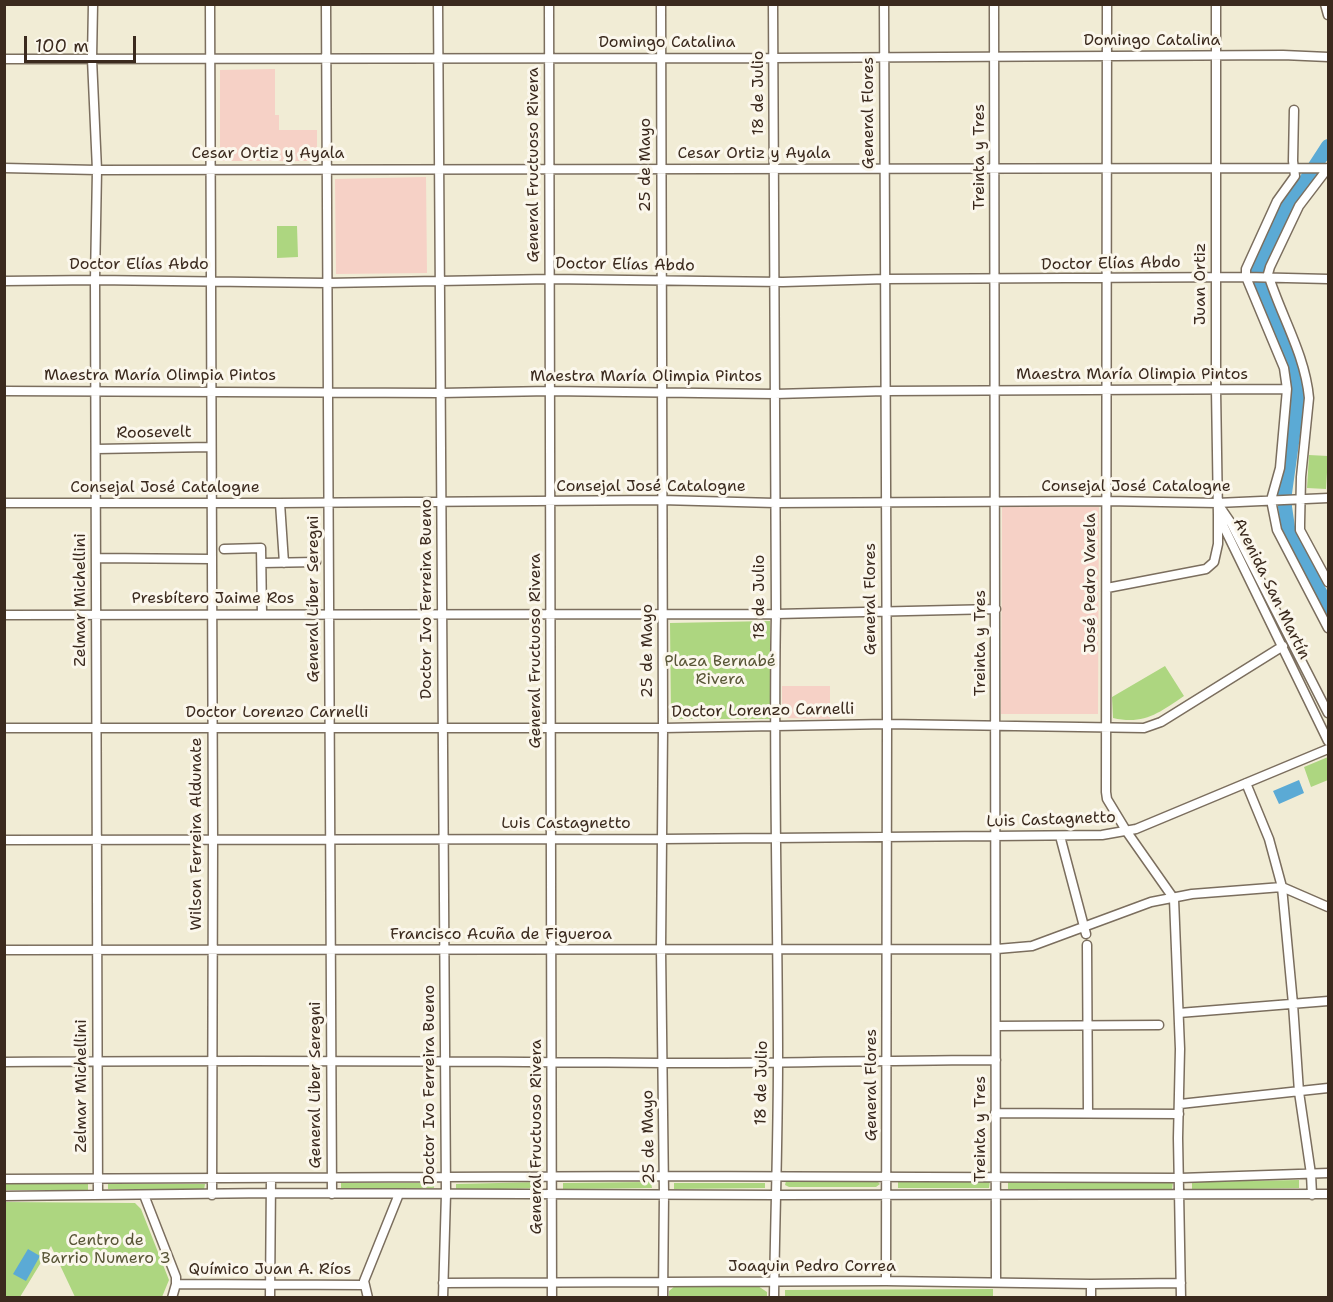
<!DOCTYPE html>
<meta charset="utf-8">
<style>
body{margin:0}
#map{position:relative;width:1333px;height:1302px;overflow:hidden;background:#f1ecd5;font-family:"Shantell Sans",sans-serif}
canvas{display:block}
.frame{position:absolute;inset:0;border:6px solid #3b2a1e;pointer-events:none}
.scale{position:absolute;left:24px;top:36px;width:112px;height:27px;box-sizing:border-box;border:3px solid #3b2a1e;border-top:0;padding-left:8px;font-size:18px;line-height:21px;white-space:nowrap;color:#3b2a1e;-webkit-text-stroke:4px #fbf7ec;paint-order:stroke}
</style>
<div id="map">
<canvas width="1333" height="1302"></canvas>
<div class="frame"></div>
<div class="scale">100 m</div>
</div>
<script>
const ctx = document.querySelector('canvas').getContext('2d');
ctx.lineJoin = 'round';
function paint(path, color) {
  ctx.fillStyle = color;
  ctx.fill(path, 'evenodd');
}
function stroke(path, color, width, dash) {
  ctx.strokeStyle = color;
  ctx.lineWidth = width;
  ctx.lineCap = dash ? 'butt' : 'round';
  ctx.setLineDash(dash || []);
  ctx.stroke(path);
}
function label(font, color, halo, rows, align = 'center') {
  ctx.font = font + ' "Shantell Sans",sans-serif';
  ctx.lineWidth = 6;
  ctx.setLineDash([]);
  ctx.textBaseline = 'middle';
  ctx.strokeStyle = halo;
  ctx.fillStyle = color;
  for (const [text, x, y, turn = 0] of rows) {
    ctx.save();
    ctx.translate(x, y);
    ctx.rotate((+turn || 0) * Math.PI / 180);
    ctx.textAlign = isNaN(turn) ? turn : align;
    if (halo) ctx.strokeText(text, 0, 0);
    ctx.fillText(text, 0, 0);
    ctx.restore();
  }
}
paint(new Path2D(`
 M275 69V115H279V130H317V161H220V70Z
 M426 177 427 273 336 274 335 179Z
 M1002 507H1099L1098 714H1001Z
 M782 686H830V719L785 718 782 715Z`), '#f6d1c6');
paint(new Path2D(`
 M277 226H297L298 257 277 258Z
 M1309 455 1328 456 1326 489 1307 488Z
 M770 621V719H671L670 623Z
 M1165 666 1184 696C1159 713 1144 725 1113 718L1112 697Z
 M1328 757V780L1311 787 1304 767Z
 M876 1180 880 1184 876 1187H789L785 1185 786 1181Z
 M898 1180H990L989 1188H898Z
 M1299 1180V1188L1192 1190V1182Z
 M1008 1181 1173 1182 1172 1190 1008 1189Z
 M541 1182V1188L456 1190V1184Z
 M651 1182 652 1188 563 1189V1183Z
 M341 1183H434V1188L341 1189Z
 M674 1183H765V1188L674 1189Z
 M5 1184H88V1190H5Z
 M108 1184H205L204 1190 108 1189Z
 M5 1202 135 1203 141 1209 169 1280 162 1297H75L51 1246 20 1297 5 1298Z
 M675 1286H758L767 1292V1297H669V1291Z
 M993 1289V1298L785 1297V1290Z`), '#add680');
paint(new Path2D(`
 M1299 780 1304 793 1279 804 1273 791Z
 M28 1249 40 1256 26 1281 13 1274Z`), '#5baad5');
stroke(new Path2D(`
 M1328 146 1302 186 1288 203 1256 272C1268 315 1294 355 1298 400L1285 493V507L1289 534 1328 607`), '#5baad5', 14);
const minor = new Path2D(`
 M93 4 92 59 97 170 95 280 98 1195
 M210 4 213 839 212 1195
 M326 4 332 1194
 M438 4 446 1194 443 1298
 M549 4 552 1298
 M661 4 663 728 661 949 664 1194 663 1298
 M773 4 776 614C773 763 778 912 778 1061 778 1140 775 1219 774 1298
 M884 4 887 724 886 1281
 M994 4 996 1282
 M1107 4 1106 792 1107 799 1127 832 1174 899 1180 1049 1178 1138 1181 1298
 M1325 4 1328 15
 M4 59 773 58 1283 55 1328 57
 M1294 110 1293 161 1295 176 1277 201 1246 269V277L1284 368 1287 389 1280 468 1271 500 1277 530 1328 628
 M4 168 97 170 1328 168
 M1328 168 1299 206 1270 267 1268 274C1281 316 1305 354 1309 398L1301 477 1300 524V530L1328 582
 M4 281 95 280 327 283 550 279 783 282 885 279 1246 277 1328 279
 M4 391 440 393 550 391 775 394 885 391 1287 389
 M96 449 211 447
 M4 503H280L661 500 775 503 1106 501 1217 503 1328 498
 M280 503 284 563
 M1218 504 1231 523 1328 713
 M1220 519 1328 741
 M224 549 261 548 262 614
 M96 558 211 559
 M262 563 316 562
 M1107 588 1206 569 1214 562 1218 544V516L1216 389V4
 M4 615 776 614 996 609
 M4 728H663L887 724 1144 728 1161 722 1283 646
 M1246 783 1269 839 1282 887 1293 1004 1299 1092 1311 1174 1312 1195
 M1060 836 1086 934
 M4 840 662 839 1102 835 1136 829 1328 749
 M1087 945 1088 1113
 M4 950 997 949 1032 946 1151 902 1192 894 1282 887 1328 907
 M1179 1013 1328 1001
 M996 1026 1159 1025
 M4 1062C224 1060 443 1061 662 1063 773 1064 885 1060 996 1060
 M1180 1104 1328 1088
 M995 1113 1179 1114
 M4 1179 664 1176 1180 1178 1328 1173
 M144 1195 176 1277V1284L172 1298
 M4 1196 271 1193 776 1195 1328 1194
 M443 1283 886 1281 1091 1284 1181 1283
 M176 1284 364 1285
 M270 1298 271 1178
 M368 1298 364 1281 399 1194
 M1091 1298V1284`);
stroke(minor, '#7b6e5e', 11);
stroke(minor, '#fff', 8);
label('16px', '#3b2a1e', '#fbf7ec', [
 ["Domingo Catalina",1152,41],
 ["Domingo Catalina",667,43],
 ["18 de Julio",759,93,-90],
 ["General Flores",869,113,-90],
 ["Cesar Ortiz y Ayala",268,154],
 ["Cesar Ortiz y Ayala",754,154],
 ["Treinta y Tres",980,157,-90],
 ["General Fructuoso Rivera",534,165,-90],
 ["25 de Mayo",646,165,-90],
 ["Doctor Elías Abdo",1111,264,-1],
 ["Doctor Elías Abdo",139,265],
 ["Doctor Elías Abdo",625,265,1],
 ["Juan Ortiz",1201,284,-90],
 ["Maestra María Olimpia Pintos",1132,375],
 ["Maestra María Olimpia Pintos",160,376],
 ["Maestra María Olimpia Pintos",646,377],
 ["Roosevelt",154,433,-1],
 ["Consejal José Catalogne",651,487],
 ["Consejal José Catalogne",1136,487],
 ["Consejal José Catalogne",165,488],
 ["José Pedro Varela",1091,583,-90],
 ["Avenida San Martín",1271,589,64],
 ["18 de Julio",760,597,-90],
 ["Presbítero Jaime Ros",213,599],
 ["General Líber Seregni",314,599,-90],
 ["Doctor Ivo Ferreira Bueno",427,599,-90],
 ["General Flores",871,599,-90],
 ["Zelmar Michellini",81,600,-90],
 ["Treinta y Tres",981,643,-90],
 ["General Fructuoso Rivera",536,651,-90],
 ["25 de Mayo",648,651,-90],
 ["Doctor Lorenzo Carnelli",763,711,-1],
 ["Doctor Lorenzo Carnelli",277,713],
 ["Luis Castagnetto",1051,820,-2],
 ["Luis Castagnetto",566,824],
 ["Wilson Ferreira Aldunate",197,834,-90],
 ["Francisco Acuña de Figueroa",501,935],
 ["18 de Julio",762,1083,-89],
 ["General Líber Seregni",316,1085,-90],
 ["Doctor Ivo Ferreira Bueno",430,1085,-90],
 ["General Flores",872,1085,-90],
 ["Zelmar Michellini",82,1086,-90],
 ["Treinta y Tres",981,1129,-90],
 ["General Fructuoso Rivera",537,1137,-90],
 ["25 de Mayo",649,1137,-91],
 ["Joaquin Pedro Correa",812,1267],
 ["Químico Juan A. Ríos",270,1270]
]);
label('16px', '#585536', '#fbf7ec', [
 ["Plaza Bernabé",720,662],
 ["Rivera",720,680],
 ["Centro de",106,1241],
 ["Barrio Numero 3",106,1259]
]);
</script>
